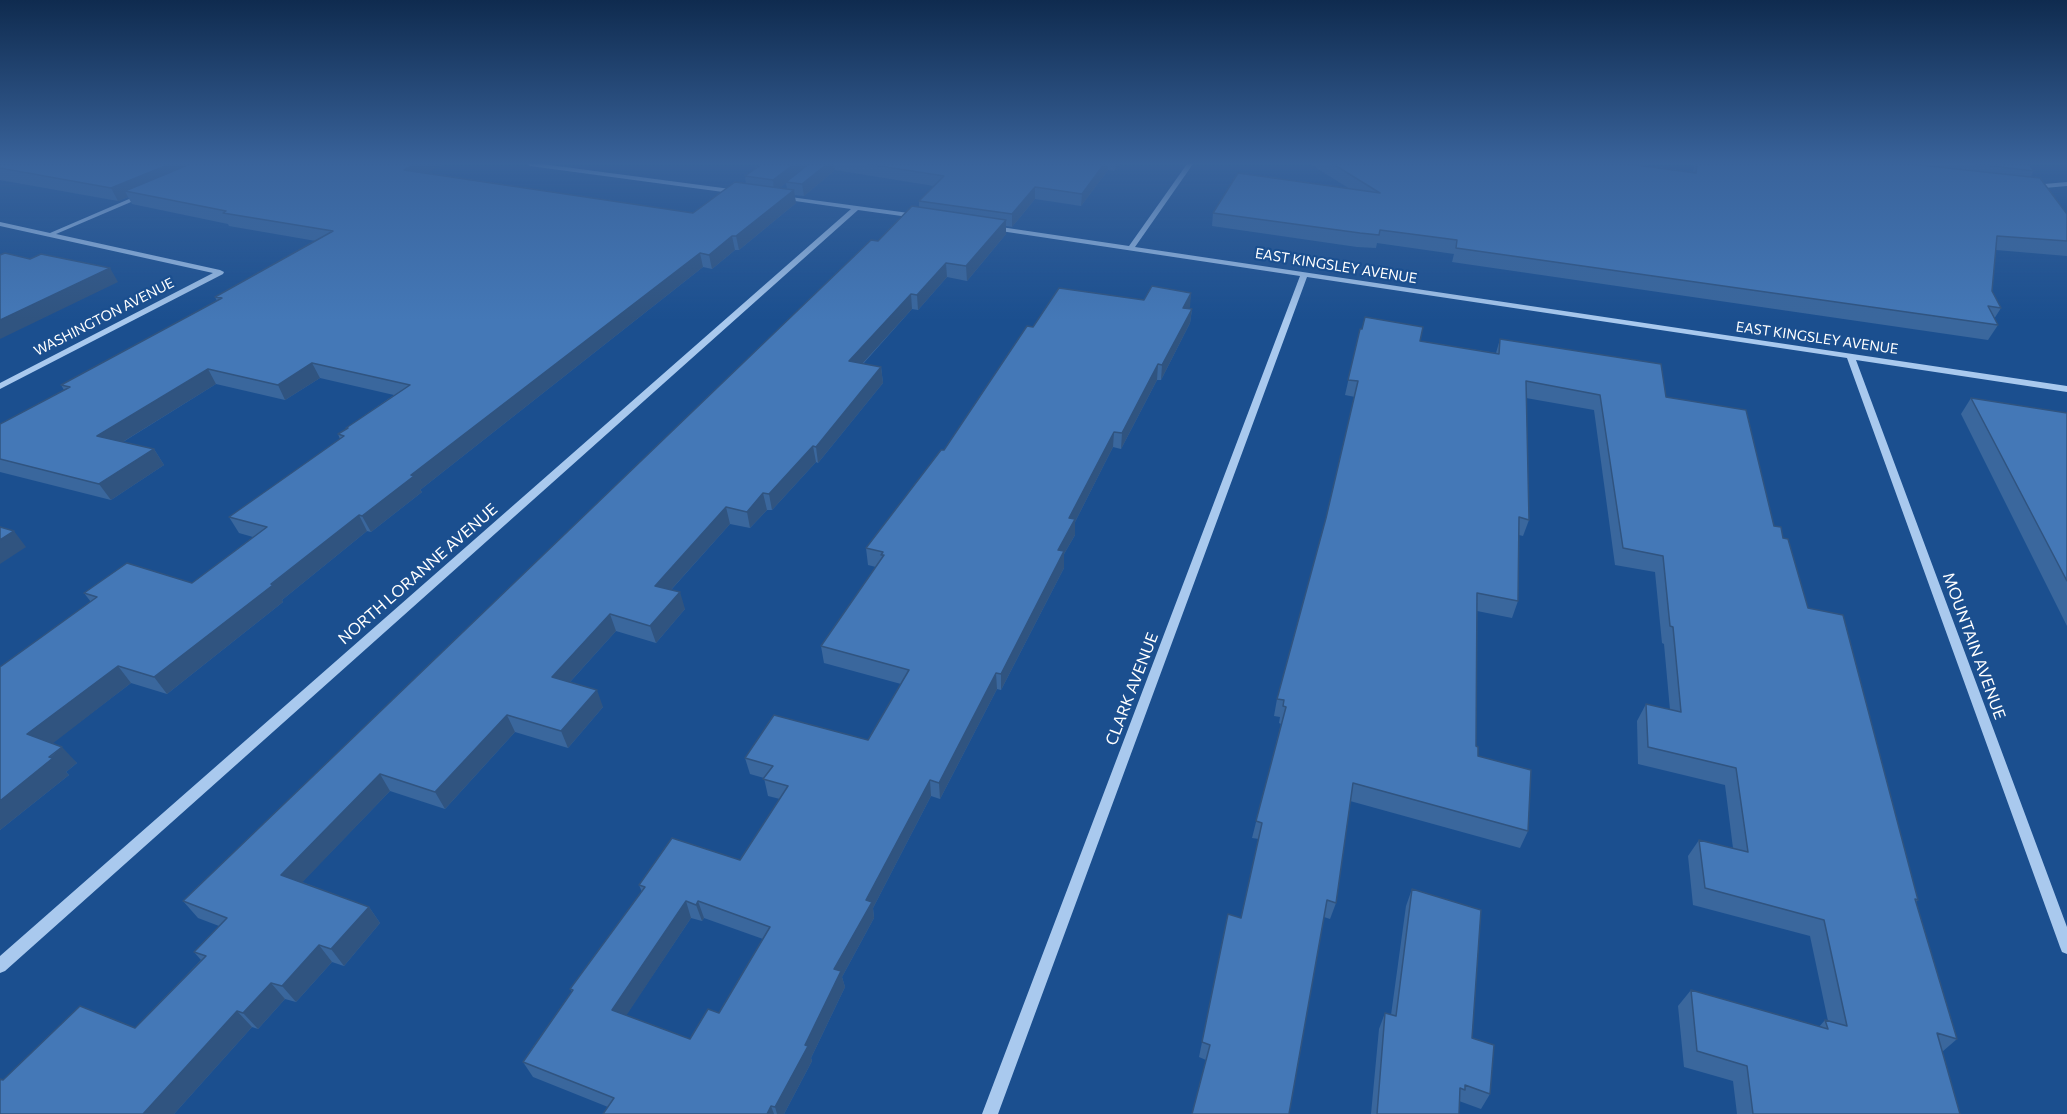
<!DOCTYPE html>
<style>
body{margin:0}
canvas{display:block;background:#1b4f8f}
</style>
<canvas width="2067" height="1114"></canvas>
<script>
const ctx = document.querySelector('canvas').getContext('2d');
ctx.lineJoin = 'round';
function paint(path, color) {
  ctx.fillStyle = color;
  ctx.fill(path, 'evenodd');
}
function stroke(path, color, width, dash) {
  ctx.strokeStyle = color;
  ctx.lineWidth = width;
  ctx.lineCap = dash ? 'butt' : 'round';
  ctx.setLineDash(dash || []);
  ctx.stroke(path);
}
function label(font, color, halo, rows, align = 'center') {
  ctx.font = font + ' Commissioner,sans-serif';
  ctx.lineWidth = 4.5;
  ctx.setLineDash([]);
  ctx.textBaseline = 'middle';
  ctx.strokeStyle = halo;
  ctx.fillStyle = color;
  for (const [text, x, y, turn = 0] of rows) {
    ctx.save();
    ctx.translate(x, y);
    ctx.rotate((+turn || 0) * Math.PI / 180);
    ctx.textAlign = isNaN(turn) ? turn : align;
    if (halo) ctx.strokeText(text, 0, 0);
    ctx.fillText(text, 0, 0);
    ctx.restore();
  }
}
paint(new Path2D(`
 M527 164H542L738 190 741 192 738 194 530 166Z
 M1187 164H1193L1135 247 2067 386V392L1856 360 2067 927V954L2062 952 2060 947 1847 358 1307 277 998 1114H982L1300 276 994 230 991 228 994 226 1129 246Z
 M2067 182V186L2033 189 2030 187 2033 185Z
 M143 193 145 194V196L56 234 220 270 224 272 223 274 0 389V383L213 273 0 226V222L50 233Z
 M783 196 916 214 919 216 916 218 858 210 5 971 0 973V956L851 209 781 199 780 198Z`), '#a9c9ee');
paint(new Path2D(`
 M0 164H444L427 173 693 213 746 184 745 176 762 164H1121L1115 171 1108 170 1081 206 1035 199 1012 227 1006 226V234L967 281 947 277 918 310 912 309 863 364 881 367 883 383 818 463 816 462 772 510H767L750 528 730 524 671 590 685 609 656 643 616 631 570 682 603 707 568 748 515 732 445 809 390 791 302 882 369 907 380 923 344 966 332 962 296 1002 285 999 258 1029 252 1027 174 1114H0L3 1080 135 1028 201 960 194 952 219 926 198 918 183 901 878 241 919 207V201L934 186 835 170 804 196 794 195 796 203 739 250H735L712 269 703 267 420 490 422 492 371 532 367 531 282 600 283 602 167 694 131 683 52 743 77 763 66 772 69 775 0 830V667L91 602 84 593 192 583 253 537 239 533 229 517 340 439 338 434 346 429V428L394 395 320 378 285 400 216 384 123 442 154 449 164 465 111 500 0 472V424L64 390 61 385 217 301 215 297 316 241 229 226 228 224 132 204 128 197 118 201 0 180ZM786 183 787 189 779 188Z
 M1310 164H1628L1693 172 1694 164H2029L2034 171 2030 177 2067 214V256L1996 250 1992 291 2001 308 1994 319 1998 325 1988 340 1452 262 1454 254 1377 243 1376 248 1357 247 1212 226 1213 213 1350 189Z
 M1191 293 1189 308 1192 309 1190 323 1161 380H1157L1121 449 1113 447 1075 522V535L1064 554V568L1001 690 997 689 940 799 931 796 873 908 874 918 842 977 845 987 811 1058 812 1061 784 1114H603L608 1107 533 1077 523 1062 572 992 570 989 642 892 639 885 740 860 780 799 768 796 764 778 750 774 745 758 868 740 901 684 824 663 821 646 876 567 868 565 866 548 944 450 1033 327 1144 300ZM691 918 702 921 704 918 763 939 719 1013 690 1039 626 1015Z
 M1360 329 1420 341 1496 353 1500 339 1666 397 1774 526 1783 538 1808 608 1918 900 1916 902 1957 1039 1942 1052 1960 1114H1737L1733 1081 1684 1067 1678 1006 1691 990 1819 1027 1825 1020 1828 1021 1810 936 1693 905 1688 856 1699 840 1733 848 1725 785 1638 764 1637 721 1646 704 1670 710 1664 644 1662 643 1655 572 1615 565 1594 410 1526 398 1529 520 1523 536 1519 535 1518 601 1512 618 1477 611 1476 746 1478 756 1528 831 1520 848 1350 801 1336 903 1330 919 1324 917 1206 1060 1199 1057 1228 914 1241 918 1259 839 1252 838 1281 724 1279 723 1280 717 1274 716 1277 699 1326 518 1355 397 1345 395Z
 M1971 398 2067 413V626L1961 414Z
 M1412 889 1472 1038 1490 1094 1481 1109 1459 1101V1114H1371L1379 1029 1385 1013 1391 1015 1406 906Z`), '#3a679d');
paint(new Path2D(`
 M170 164H207L125 191 128 197 118 201 111 188Z
 M415 164H444L409 183 404 170Z
 M794 164H812L786 182V183L774 192 773 180Z
 M827 164H834L835 170 804 196 802 184Z
 M1104 164H1108V170L1081 206 1082 194Z
 M1116 164H1121L1115 171Z
 M1035 187V199L1012 227V214Z
 M794 190 796 203 739 250 736 236Z
 M1006 220V234L967 281 966 266Z
 M732 236 735 250 712 269 709 255Z
 M700 253 703 267 420 490 422 492 371 532 362 516 411 475Z
 M946 263 947 277 918 310 917 295Z
 M110 268 118 282 0 339V320Z
 M1191 293 1190 307 1182 322 1183 308Z
 M911 294 912 309 851 376 849 361Z
 M1192 309 1190 323 1161 380 1162 365Z
 M312 363 320 378 285 400 278 385Z
 M1158 364 1157 380 1121 449 1122 433Z
 M881 367 883 383 818 463 816 447Z
 M208 369 216 384 108 451 97 436Z
 M1114 432 1113 447 1075 522V535L1064 554V568L1001 690V674L1058 550 1069 518Z
 M813 446 816 462 772 510 769 494Z
 M154 449 164 465 111 500 99 484Z
 M763 493 767 510 750 528 747 512Z
 M726 507 730 524 660 602 655 586Z
 M359 515 367 531 282 600 283 602 167 694 154 677Z
 M14 531 26 547 0 564V540Z
 M680 592 685 609 656 643 650 626Z
 M610 614 616 631 559 694 552 677Z
 M118 666 131 683 43 751 27 734Z
 M996 673 997 689 940 799 939 783Z
 M597 690 603 707 568 748 561 731Z
 M507 715 515 732 445 809 435 792Z
 M62 747 77 763 66 772 69 775 0 830V801Z
 M380 774 390 791 294 891 281 875Z
 M930 780 931 796 873 908 874 918 842 977 845 987 811 1058 812 1061 784 1114H777L775 1107 805 1045 834 969 866 900Z
 M686 901 691 918 620 1025 612 1010Z
 M698 901 704 918 702 921 696 905Z
 M369 907 380 923 344 966 331 949Z
 M319 945 332 962 296 1002 282 986Z
 M271 983 285 999 258 1029 243 1013Z
 M237 1011 252 1027 174 1114H143Z
 M771 1106 774 1114H767Z`), '#305480');
const building = new Path2D(`
 M0 164H170L111 188 0 168Z
 M190 164H415L404 170 693 213 735 182 794 190 736 236H732L709 255 700 253 411 475 414 476 362 516 359 515 271 584 273 585 154 677 118 666 27 734 62 747 49 757 53 758 0 801V667L97 597 84 593 127 563 192 583 267 527 229 517 344 436 338 434 348 428H346L410 385 312 363 278 385 208 369 97 436 154 449 99 484 0 459V424L70 387 61 385 222 298 215 297 333 231 223 213 226 211 125 191Z
 M762 164H794L773 180 745 176Z
 M809 164H827L802 184 786 182Z
 M867 164H1104L1082 194 1035 187 1012 214 919 201 944 176Z
 M1333 164H1628L1696 173 1697 164H1910L2040 178 2067 214V241L1997 236 1992 291 2001 308 1988 306 1998 325 1456 248 1457 240 1380 230 1379 235 1360 233 1213 213 1238 173 1380 193Z
 M1976 164H2029L2034 171Z
 M912 206 1006 220 966 266 946 263 917 295 911 294 849 361 881 367 816 447 813 446 769 494 763 493 747 512 726 507 655 586 680 592 650 626 610 614 552 677 597 690 561 731 507 715 435 792 380 774 281 875 369 907 331 949 319 945 282 986 271 983 243 1013 237 1011 143 1114H0V1079L3 1080 80 1006 135 1028 206 956 194 952 227 918 183 901 871 240 878 241Z
 M5 253 30 259 41 254 110 268 0 320V255Z
 M1152 286 1191 293 1183 308 1192 309 1162 365 1158 364 1122 433 1114 432 1069 518 1075 519 1058 550 1064 551 1001 674 996 673 939 783 930 780 866 900 872 902 834 969 841 971 805 1045 808 1046 775 1107 771 1106 767 1114H603L614 1098 523 1062 573 990 570 989 645 887 639 885 672 838 740 860 788 786 763 779 773 766 745 758 774 715 868 740 909 670 821 646 884 555H881L883 552 866 548 941 450H944L1027 326 1033 327 1059 288 1144 300ZM686 901 696 905 698 901 770 927 719 1013 708 1009 690 1039 612 1010Z
 M1365 317 1423 327 1420 341 1499 354 1500 339 1661 364 1666 397 1746 410 1774 526 1781 527 1783 538 1788 539 1808 608 1843 615 1918 900 1915 899 1957 1039 1937 1033 1960 1114H1753L1747 1066 1697 1051 1691 990 1828 1029 1825 1020 1847 1026 1824 920 1705 888 1699 840 1748 852 1736 768 1648 747 1646 704 1681 712 1673 627 1670 626 1663 556 1623 548 1600 395 1526 381 1529 520 1519 517 1518 601 1477 593 1476 746 1478 747V756L1531 770 1528 831 1353 783 1336 903 1327 900 1289 1114H1192L1210 1045 1202 1042 1228 914 1241 918 1262 823 1256 821 1286 707 1283 706 1284 700 1277 699 1326 518 1358 381 1348 380 1360 329H1362Z
 M1971 398 2067 413V581Z
 M0 527 14 531 0 540Z
 M1412 889 1481 910 1472 1038 1494 1045 1490 1094 1465 1085V1090L1460 1088 1459 1114H1377L1385 1013 1396 1016Z`);
paint(building, '#4478b7');
stroke(building, '#305480', 1.5);
const sky = ctx.createLinearGradient(0, 0, 0, 320);
sky.addColorStop(0, '#0f2b4f');
sky.addColorStop(0.51, '#39639b');
sky.addColorStop(1, '#39639b00');
ctx.fillStyle = sky;
ctx.fillRect(0, 0, 2067, 320);
label('14px', '#fff', '#1b4f8f', [
 ["EAST KINGSLEY AVENUE",1336,266,9],
 ["WASHINGTON AVENUE",104,317,-27],
 ["EAST KINGSLEY AVENUE",1817,338,8]
]);
label('16px', '#fff', '#1b4f8f', [
 ["NORTH LORANNE AVENUE",418,574,-41],
 ["MOUNTAIN AVENUE",1974,646,70],
 ["CLARK AVENUE",1132,689,-69]
]);
</script>
